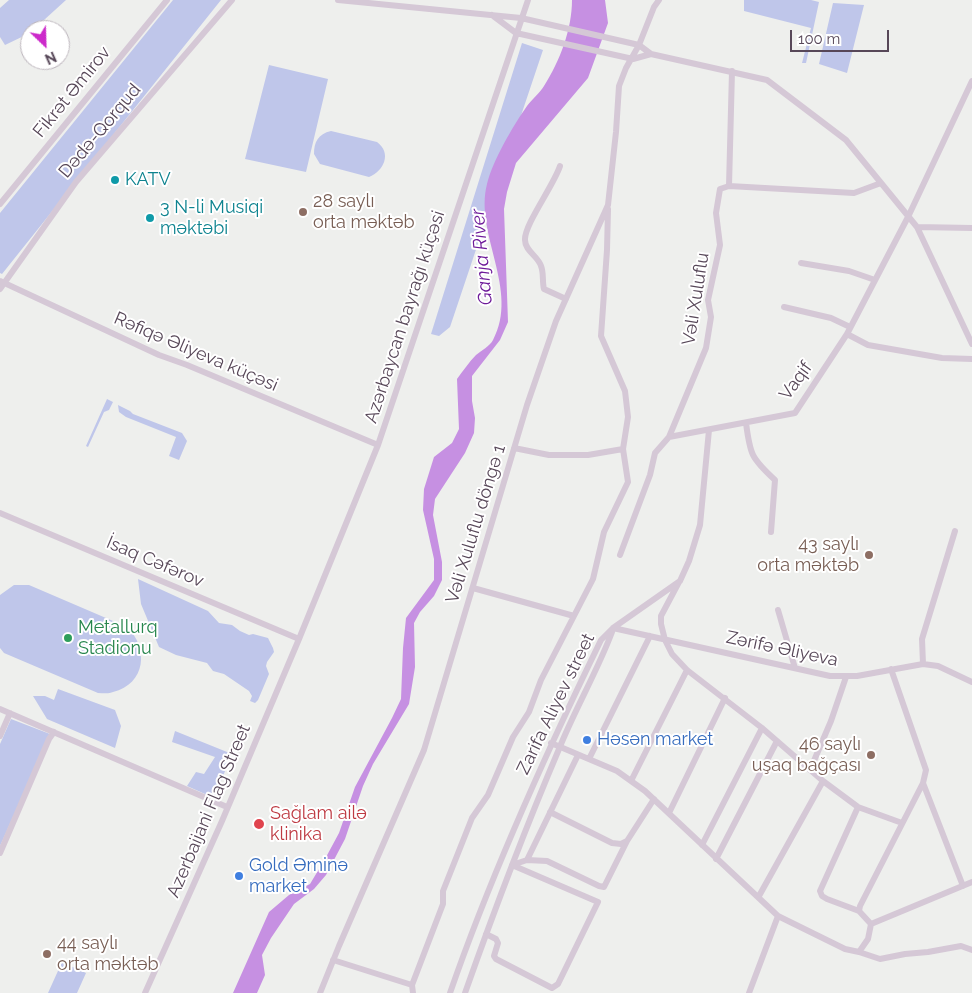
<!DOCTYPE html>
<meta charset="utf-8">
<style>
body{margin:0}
#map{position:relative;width:972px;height:993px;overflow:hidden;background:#eeefed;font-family:Raleway,sans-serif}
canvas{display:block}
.north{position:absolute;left:20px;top:20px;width:50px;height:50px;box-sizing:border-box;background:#fff;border:1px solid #bcb5bc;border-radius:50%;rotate:156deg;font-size:14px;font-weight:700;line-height:20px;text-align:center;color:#574758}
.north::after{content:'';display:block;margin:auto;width:18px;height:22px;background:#cc2aca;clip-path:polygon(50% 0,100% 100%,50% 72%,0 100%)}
.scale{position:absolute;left:790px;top:30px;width:99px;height:22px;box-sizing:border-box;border:2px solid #574758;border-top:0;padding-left:6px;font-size:15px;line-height:18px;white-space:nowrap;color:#574758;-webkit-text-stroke:4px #fff;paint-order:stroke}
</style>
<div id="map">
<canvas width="972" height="993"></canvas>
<div class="north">N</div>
<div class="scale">100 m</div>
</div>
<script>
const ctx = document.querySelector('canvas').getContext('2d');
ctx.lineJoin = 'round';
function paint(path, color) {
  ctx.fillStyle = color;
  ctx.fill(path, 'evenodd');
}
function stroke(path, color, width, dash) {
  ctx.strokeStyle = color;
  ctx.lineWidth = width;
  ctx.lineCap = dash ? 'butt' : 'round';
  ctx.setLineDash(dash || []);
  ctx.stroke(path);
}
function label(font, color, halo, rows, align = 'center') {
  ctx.font = font + ' Raleway,sans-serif';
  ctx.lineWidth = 4;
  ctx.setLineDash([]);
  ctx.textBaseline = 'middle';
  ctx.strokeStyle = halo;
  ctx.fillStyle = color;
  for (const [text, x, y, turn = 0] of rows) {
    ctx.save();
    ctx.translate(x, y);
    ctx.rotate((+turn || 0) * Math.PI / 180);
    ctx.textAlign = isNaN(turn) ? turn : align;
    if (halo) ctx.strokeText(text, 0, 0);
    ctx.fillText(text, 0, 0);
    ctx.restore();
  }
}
paint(new Path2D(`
 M9 0H66L33 30H30V33L5 45 0 37V8Z
 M173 0H221L2 274 0 273V213Z
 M744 0H811L819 2 806 63H802L811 28 744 11Z
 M833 3 864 5 847 73 819 64Z
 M522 43 543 50 450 327 439 336 431 334Z
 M269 65 328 79 306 172 245 159Z
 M331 131 377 142C392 153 384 171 369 177L320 164 314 154C314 142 318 134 331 131Z
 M107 399 113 402 109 410 104 412 88 447 86 446Z
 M118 405 130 411 133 414 182 433 187 441 179 460 169 456 176 437 126 417 119 412Z
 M138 579 208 611 219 623 232 625 240 631 249 635 253 634 268 638 273 648 274 652 267 662 266 666 269 674 258 700 255 703 250 701 252 696 249 691 224 674 213 671 207 663 176 655 159 647 141 604Z
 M14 585H29L127 627C149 648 146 684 113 692 109 694 103 693 98 693L4 653 0 648V595Z
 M58 689 115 710 121 726 115 748 47 719 33 696H45L54 700Z
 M11 719 50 734 0 846V744Z
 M175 731 232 754 214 798 187 786 196 772 204 774 215 757 172 742Z
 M62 962 86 973 77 993H48Z`), '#bfc6ea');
paint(new Path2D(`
 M572 0H605L608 23 588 78 516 163 507 192 504 209 508 322 500 340 472 376V401L475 418 474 433 465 453 435 499 433 515 442 562V580L434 596 420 612 414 623 415 667 409 704 373 764 363 786 345 839 326 875 314 889 294 904 271 938 262 955 265 975 257 993H233L269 912 289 895 310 884 325 859 339 833 355 787 392 718 401 699 403 648 406 618 434 580V559L423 510 424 489 434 457 452 443 459 429 457 379C463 371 469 362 476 355 481 351 490 346 493 340 520 290 474 234 487 184 493 160 513 126 527 106 532 99 540 93 544 86 560 61 572 29 572 0Z`), '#c690e2');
stroke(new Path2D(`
 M338 0 521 18 639 45 651 54 767 80 846 140 917 227 972 344
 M492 15 516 33 633 59 651 54
 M732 71 729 186 720 189 716 213 720 245 708 300 711 317 706 348 669 437 795 413 847 334 908 217 972 81
 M560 166C554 185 524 225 525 240 525 251 538 256 541 266 544 273 542 282 544 289L566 299
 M729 186 854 193 881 183
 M0 204 167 0
 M917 227 972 228
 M801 263 849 271 875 280
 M0 281 159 355 187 365 378 445
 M0 289 76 182 232 0
 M784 307 831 318 850 327
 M847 334 868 345 942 358 972 359
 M746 423C750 454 751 458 775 480L771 532
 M514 448 549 455H588L623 449
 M0 513 299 639
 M620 555 650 475 655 453 669 437
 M679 582 661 616V624L665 640 672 654 687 670 762 728 823 781 858 807 902 823
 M473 588 574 616
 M778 610 795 668
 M613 628 830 676H857L923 664 938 666 972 682
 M923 664 922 639 955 531
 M0 709 227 807
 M0 736 10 713
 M551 743 617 771 645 791 778 916 845 949 859 952 868 939 871 924 859 911 860 906 923 783 926 770 891 669
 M589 759 650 636
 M810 770 831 721 846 677
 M631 781 687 670
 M923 783 963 886
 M858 807 820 891 822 896 827 899 859 911
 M550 812 612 843 621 844 627 841 654 799
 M669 813 725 698
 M702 845 762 728
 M0 853 49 739 54 732
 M716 859 777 741
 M527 860 578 755
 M512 865 527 860 547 861 599 886 604 887 627 841
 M759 896 823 781
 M871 924 972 882
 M486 934 496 939 498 943 494 956 496 959 552 988 558 984 598 902 512 865
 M859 952 880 959 905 954 928 952 961 946 972 950
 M333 960 412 985 413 993
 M412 985 443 904V891L472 818 488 795 513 737 529 712 541 680 593 579 604 532 628 482 623 449 628 417 625 391 601 336 607 250 608 209
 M145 993 222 821 299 639 378 445 528 0
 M320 993 339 946 424 750 527 405 556 321 608 205 616 132 619 86 626 68 639 45 654 7 659 0
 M450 993C492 872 545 755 601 640L613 628 680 581 689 561 700 525 709 430
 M465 993C494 911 525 829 559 749 575 709 597 672 612 632
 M749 993 778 916`), '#d5c8d6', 6);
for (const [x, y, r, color] of [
 [115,180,5,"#0f9aa8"],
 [303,212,5,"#8d6e63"],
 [150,218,5,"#0f9aa8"],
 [869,555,5,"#8d6e63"],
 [68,638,5,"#2e9e5b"],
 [587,740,5,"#3f7fe0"],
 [871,755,5,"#8d6e63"],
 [259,824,6,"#e0444e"],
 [239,876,5,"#3f7fe0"],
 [47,954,5,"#8d6e63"]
]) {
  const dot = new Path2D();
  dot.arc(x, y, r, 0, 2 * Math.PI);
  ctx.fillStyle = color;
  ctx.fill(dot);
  stroke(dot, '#fff', 2);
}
label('18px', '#574758', '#fff', [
 ["Fikrət Əmirov",72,92,-51],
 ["Dədə-Qorqud",100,131,-50],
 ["Vəli Xuluflu",696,299,-81],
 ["Azərbaycan bayrağı küçəsi",405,317,-72],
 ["Rəfiqə Əliyeva küçəsi",196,352,23],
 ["Vaqif",796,381,-54],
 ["Vəli Xuluflu döngə 1",476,524,-73],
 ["İsaq Cəfərov",155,562,23],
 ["Zərifə Əliyeva",782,649,12],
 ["Zarifa Aliyev street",556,704,-64],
 ["Azerbaijani Flag Street",209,811,-67]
]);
label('18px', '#0d838f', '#fff', [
 ["KATV",125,180],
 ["3 N-li Musiqi",160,208],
 ["məktəbi",160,229]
], 'left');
label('18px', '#785e54', '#fff', [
 ["28 saylı",313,202],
 ["orta məktəb",313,223],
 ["43 saylı",859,545,"right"],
 ["orta məktəb",859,566,"right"],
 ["46 saylı",861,745,"right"],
 ["uşaq bağçası",861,766,"right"],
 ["44 saylı",57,944],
 ["orta məktəb",57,965]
], 'left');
label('18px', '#27864d', '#fff', [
 ["Metallurq",78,628],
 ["Stadionu",78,649]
], 'left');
label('18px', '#366cbe', '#fff', [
 ["Həsən market",597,740],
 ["Gold Əminə",249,866],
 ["market",249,887]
], 'left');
label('18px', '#be3a42', '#fff', [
 ["Sağlam ailə",270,814],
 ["klinika",270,835]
], 'left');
label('italic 19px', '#6e1a99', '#fff', [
 ["Ganja River",482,257,-95]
]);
</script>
